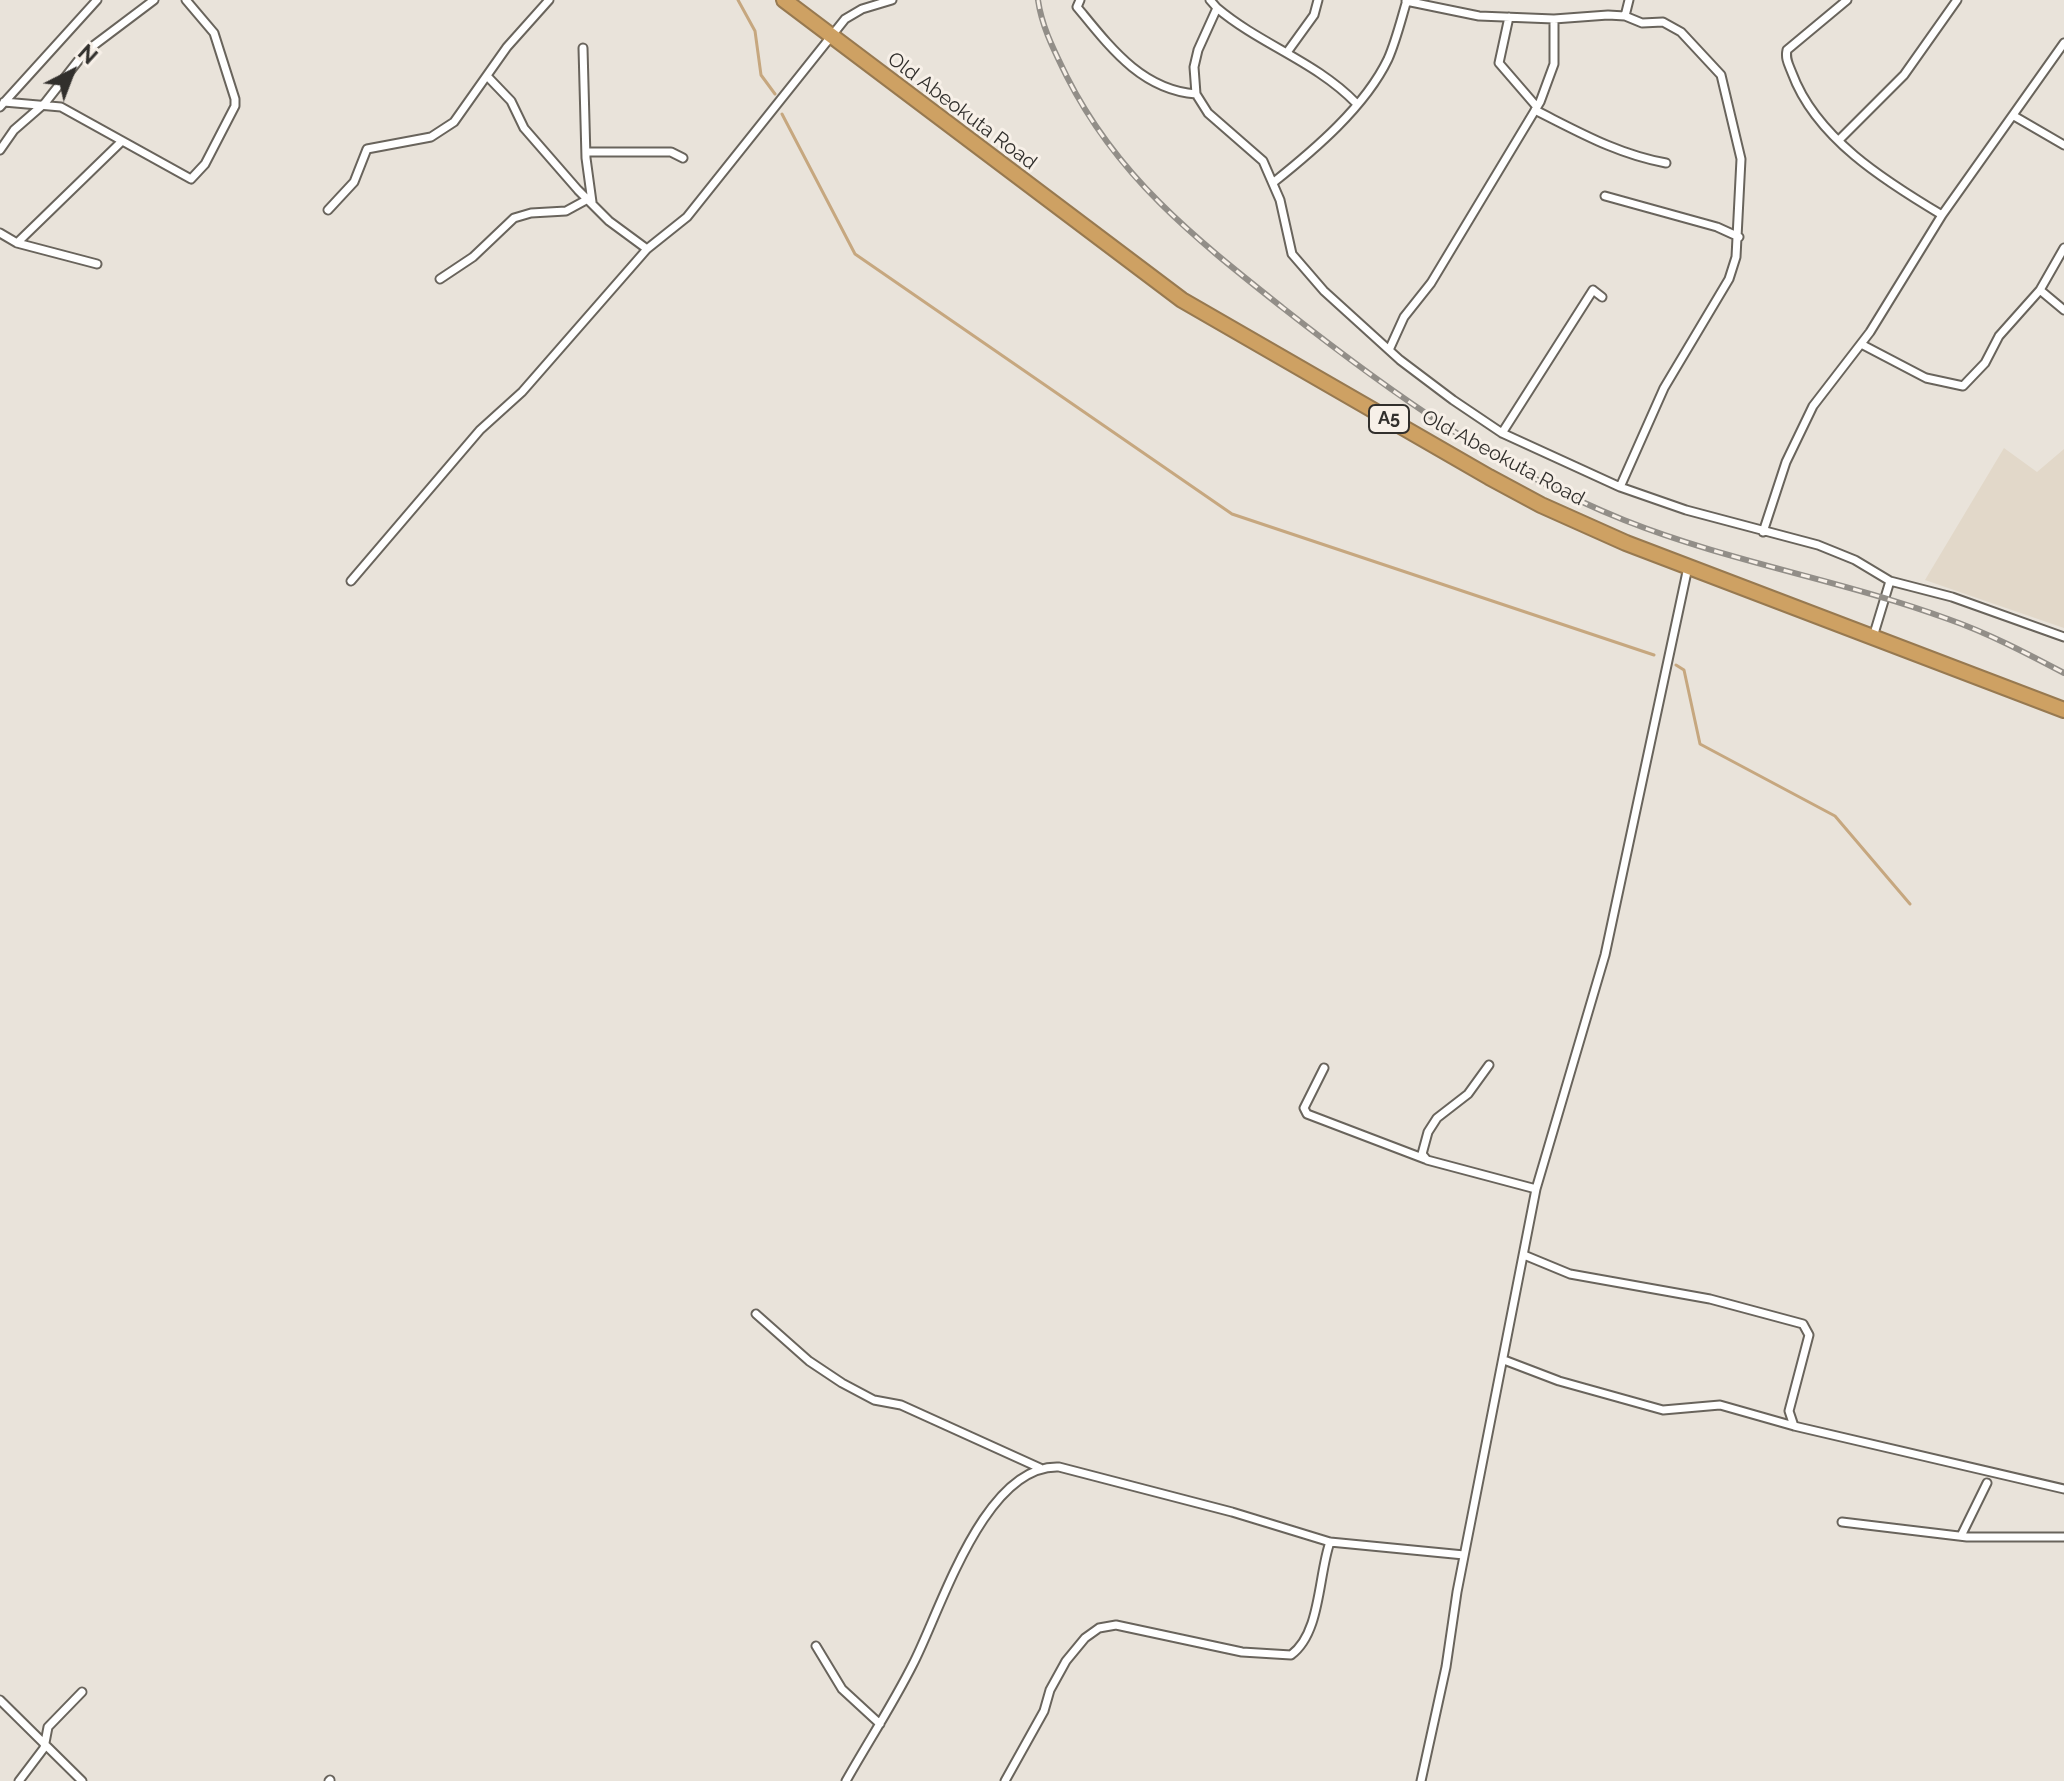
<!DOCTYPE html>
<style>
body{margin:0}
#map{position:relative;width:2064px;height:1781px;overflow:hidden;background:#e9e3da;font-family:Raleway,sans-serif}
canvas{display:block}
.north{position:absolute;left:32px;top:32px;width:80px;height:80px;-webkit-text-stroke:6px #f7f0e8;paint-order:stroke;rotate:42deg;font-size:22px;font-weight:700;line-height:32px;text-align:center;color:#312f2c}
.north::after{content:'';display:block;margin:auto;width:28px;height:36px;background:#312f2c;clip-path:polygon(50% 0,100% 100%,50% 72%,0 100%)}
</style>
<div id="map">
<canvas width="2064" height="1781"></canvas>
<div class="north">N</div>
</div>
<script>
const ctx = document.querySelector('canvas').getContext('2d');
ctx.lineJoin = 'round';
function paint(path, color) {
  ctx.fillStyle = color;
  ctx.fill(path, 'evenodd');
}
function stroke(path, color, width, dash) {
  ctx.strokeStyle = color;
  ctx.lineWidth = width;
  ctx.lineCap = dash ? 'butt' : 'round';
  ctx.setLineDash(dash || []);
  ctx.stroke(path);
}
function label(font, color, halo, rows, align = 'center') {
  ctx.font = font + ' Raleway,sans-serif';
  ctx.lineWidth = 6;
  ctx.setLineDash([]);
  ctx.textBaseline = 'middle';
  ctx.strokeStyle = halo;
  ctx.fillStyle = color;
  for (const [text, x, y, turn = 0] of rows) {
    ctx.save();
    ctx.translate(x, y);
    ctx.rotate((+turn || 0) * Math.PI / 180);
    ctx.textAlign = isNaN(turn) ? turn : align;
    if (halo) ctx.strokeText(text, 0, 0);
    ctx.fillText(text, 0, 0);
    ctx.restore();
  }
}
paint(new Path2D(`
 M2004 448 2037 472 2064 449V628L1925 580Z`), '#e2d8c9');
stroke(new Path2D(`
 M738 0 755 31 761 75 775 94
 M782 114 855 254 1232 514 1654 655
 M1676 665 1684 670 1700 744 1835 816 1910 904`), '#c6a77f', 3);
const street = new Path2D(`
 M1080 0 1077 7 1082 13C1113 51 1144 90 1196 94
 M1210 0 1217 8 1198 50 1194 67 1196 94 1208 113 1263 161 1280 200 1292 254 1324 291 1400 360 1453 400 1502 433 1620 487 1686 510 1818 545 1855 560 1890 581 1952 597 2064 637
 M1847 0 1787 50C1785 59 1789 65 1792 73 1816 138 1885 181 1942 215
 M1406 1 1479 16 1554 19 1608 15 1625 16 1642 23 1663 22 1681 32 1721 75 1741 159 1736 257 1729 279 1664 388 1620 487
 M1217 8C1261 45 1315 61 1356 103
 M1625 16 1629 0
 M1509 17 1499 63 1537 107
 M583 48 586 158 592 202
 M1288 51 1314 15 1318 0
 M487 76 511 101 524 128 578 190 609 221 647 249
 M4 102 61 107 191 179 205 164 235 106V99L214 33 186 0
 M0 107 97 0
 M1535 110C1579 132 1617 154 1666 163
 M2014 116 2064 145
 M1839 140 1904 75 1957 0
 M0 150 14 130 45 103 85 52 154 0
 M586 152H671L683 158
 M1274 182C1314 150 1365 107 1388 59 1396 41 1401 20 1407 0
 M1605 196 1717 227 1739 237
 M328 210 354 182 367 149 431 137 454 122 507 47 549 0
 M0 233 17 243 97 264
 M17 243 121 142
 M440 279 473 257 514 218 531 213 566 211 588 199
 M2040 290 2064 310
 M1861 344 1926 378 1963 386 1985 363 1999 336 2040 290 2064 248
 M1389 350 1404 317 1431 283 1540 102 1554 64V19
 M1502 433 1593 290 1602 297
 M1763 532 1786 462 1813 406 1870 332 1942 215 2064 43
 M351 581 480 430 522 392 647 249 687 217 845 19 862 9 892 0
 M1873 637 1890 581
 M1489 1065 1468 1094 1437 1118 1428 1132 1422 1154 1427 1160 1536 1189
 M1324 1068 1304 1108 1307 1114 1425 1159
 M1524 1255 1570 1274 1710 1299 1803 1324 1809 1335 1789 1411 1794 1426
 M756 1314 809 1361 842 1383 874 1400 901 1405 1040 1468
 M1504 1360 1559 1381 1663 1410 1720 1405 1794 1426 2064 1489
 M1842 1522 1967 1537H2064
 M1961 1536 1987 1483
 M816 1646 842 1689 880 1724
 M0 1700 82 1781
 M19 1781 44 1748 48 1727 82 1692
 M329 1781 330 1780
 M846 1781C868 1742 893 1704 913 1664 941 1610 984 1464 1059 1467L1232 1512 1330 1542 1464 1555
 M1005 1781 1044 1711 1050 1690 1066 1661 1085 1638 1099 1628 1116 1625 1242 1652 1291 1655C1321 1633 1318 1576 1330 1542
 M1421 1781 1446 1667 1457 1592 1536 1189 1605 955 1688 567`);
const highway = new Path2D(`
 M784 0 1182 300 1489 477 1541 505 1626 543 2064 710`);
stroke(street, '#69645c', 11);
stroke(highway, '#977950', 18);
stroke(street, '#fff', 7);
stroke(highway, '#cea163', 14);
const rail = new Path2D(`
 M1038 0C1042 28 1055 52 1067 77 1118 178 1196 239 1283 308 1390 392 1497 469 1624 520 1729 562 1842 580 1948 619 1988 633 2026 653 2064 673`);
stroke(rail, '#928e88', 6);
stroke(rail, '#f7f0e8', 3, [9]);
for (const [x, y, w] of [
 [1389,419,40]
]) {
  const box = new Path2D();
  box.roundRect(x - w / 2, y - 14, w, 28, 6);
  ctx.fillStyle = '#f7f0e8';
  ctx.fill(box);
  stroke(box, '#312f2c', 2);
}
label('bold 18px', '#312f2c', null, [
 ["A5",1389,419]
]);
label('20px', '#312f2c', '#f7f0e8', [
 ["Old Abeokuta Road",962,111,37],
 ["Old Abeokuta Road",1503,458,28]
]);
</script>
